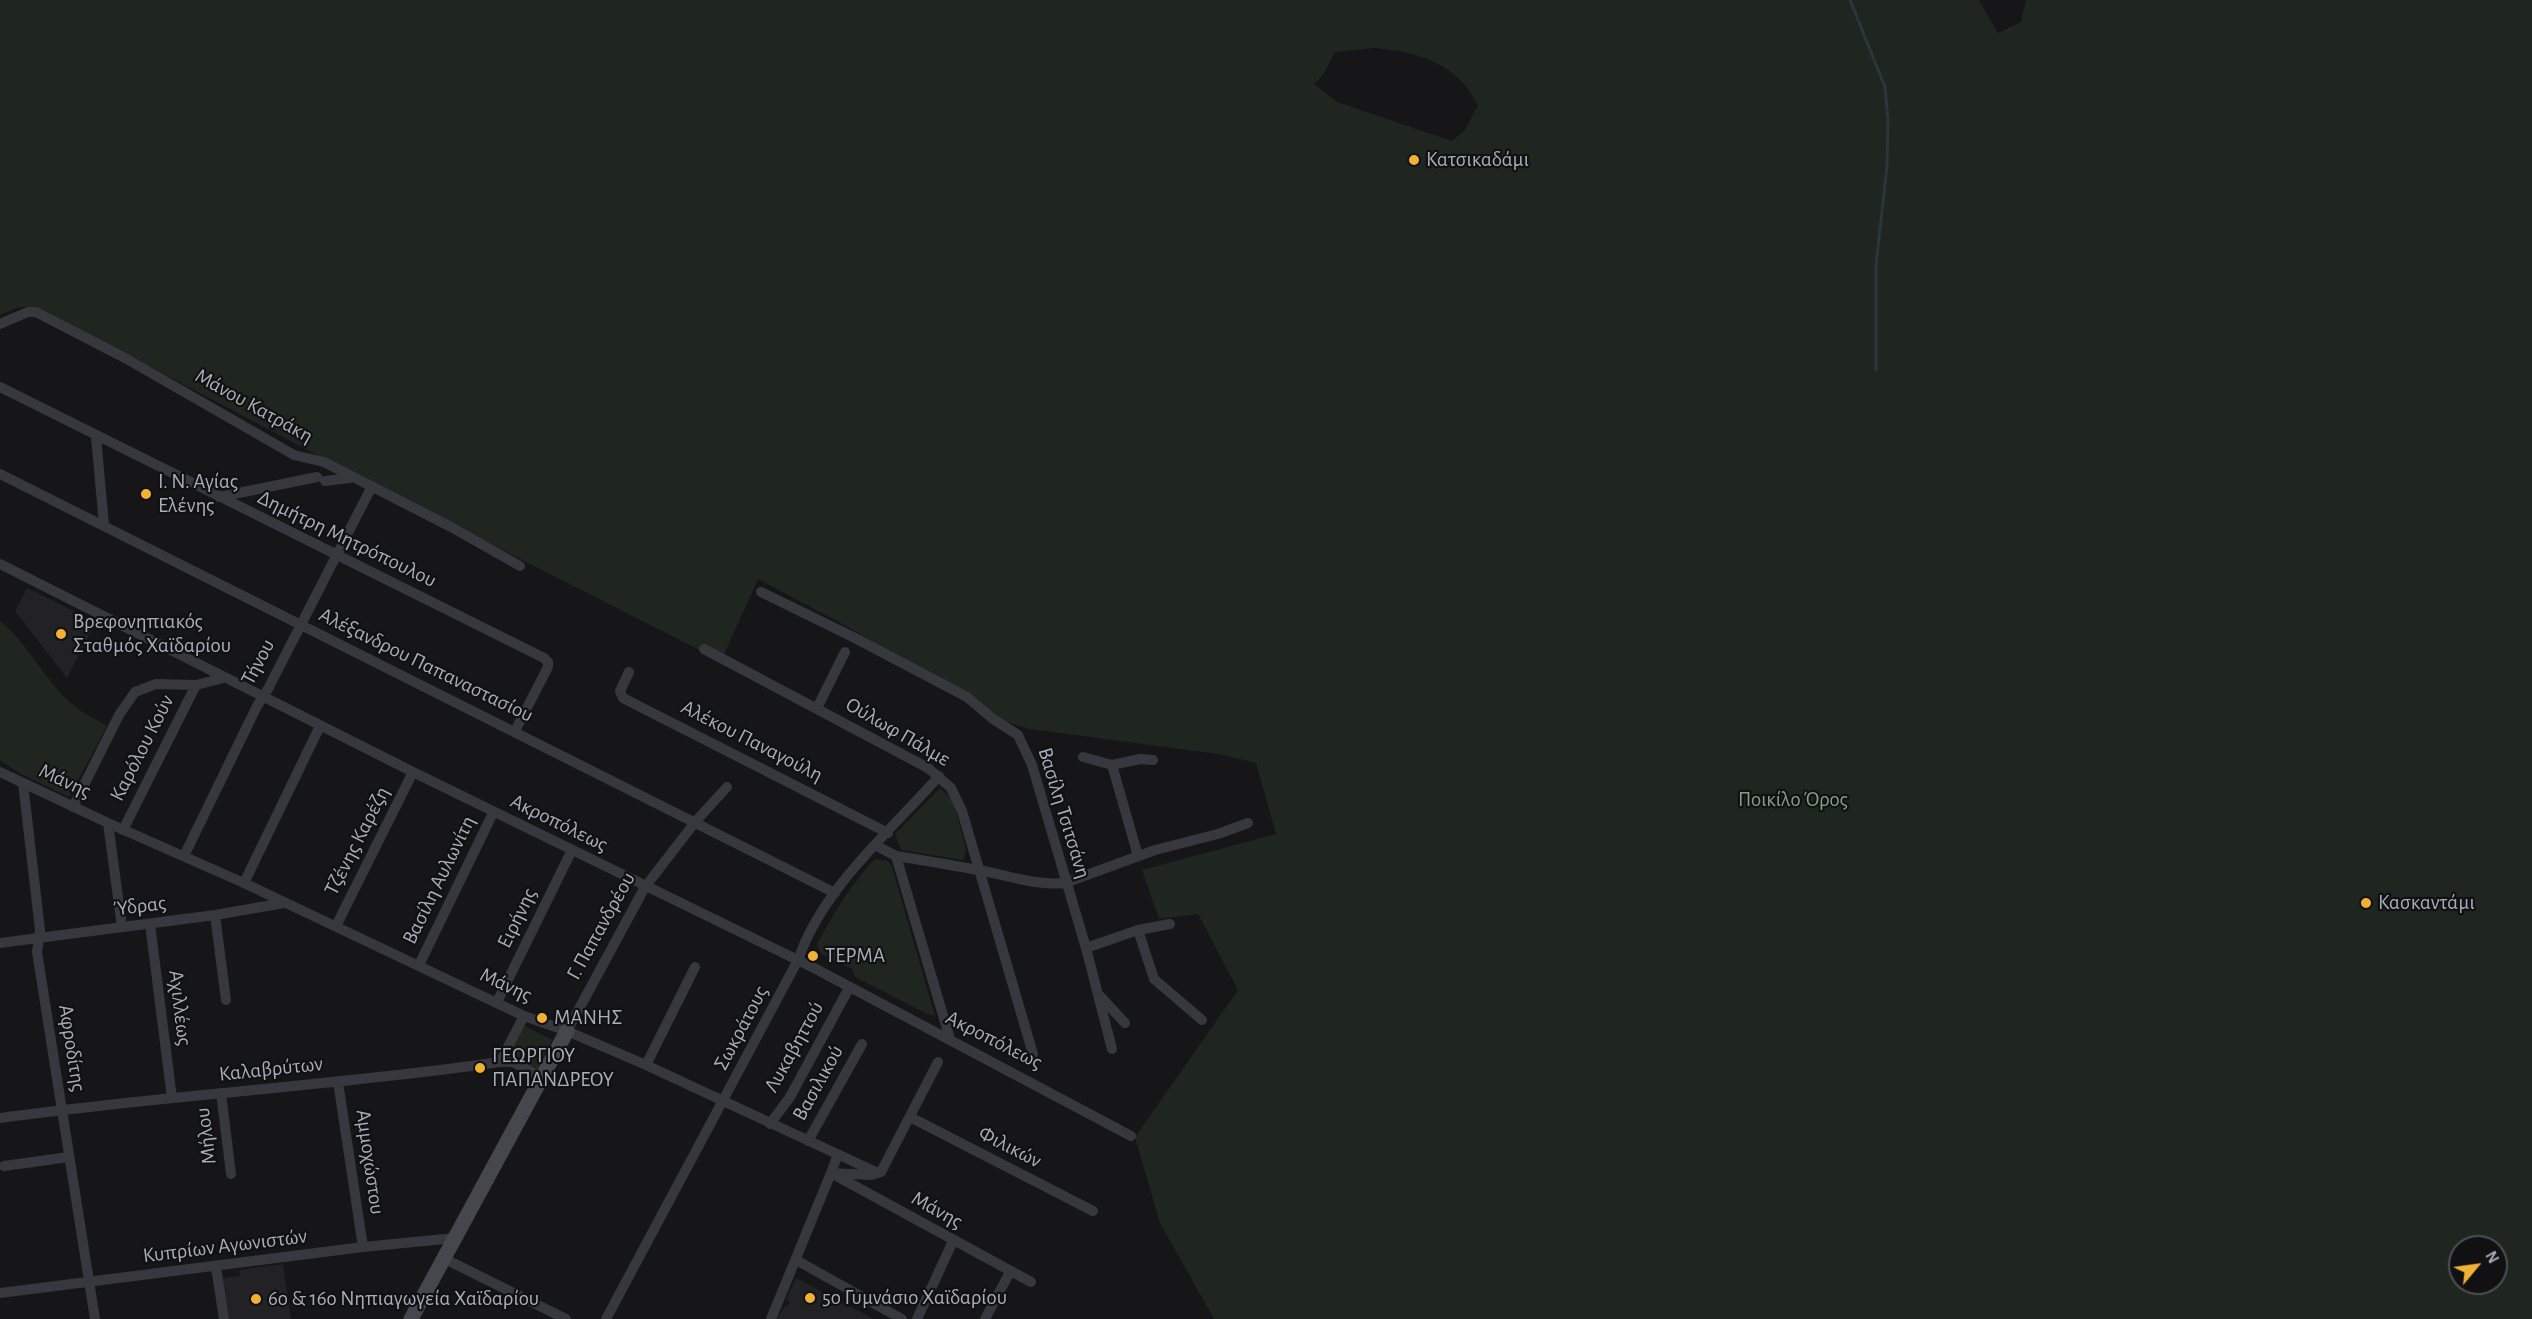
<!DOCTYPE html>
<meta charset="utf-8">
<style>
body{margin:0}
#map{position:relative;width:2532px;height:1319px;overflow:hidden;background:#161618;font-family:"Alegreya Sans",sans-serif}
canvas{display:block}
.north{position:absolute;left:2448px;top:1235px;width:60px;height:60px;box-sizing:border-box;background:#111113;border:2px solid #4d4f55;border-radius:50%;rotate:61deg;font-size:16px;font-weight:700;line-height:24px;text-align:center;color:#a8adb8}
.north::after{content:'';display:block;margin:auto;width:21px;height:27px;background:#f2b134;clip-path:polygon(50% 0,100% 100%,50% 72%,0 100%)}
</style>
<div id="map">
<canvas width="2532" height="1319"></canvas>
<div class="north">N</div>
</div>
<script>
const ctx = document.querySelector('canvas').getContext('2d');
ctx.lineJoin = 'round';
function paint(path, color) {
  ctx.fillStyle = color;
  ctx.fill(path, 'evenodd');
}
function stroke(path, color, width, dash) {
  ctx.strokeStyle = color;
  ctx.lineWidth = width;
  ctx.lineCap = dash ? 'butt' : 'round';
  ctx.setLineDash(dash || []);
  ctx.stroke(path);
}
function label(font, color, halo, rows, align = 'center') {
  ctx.font = font + ' "Alegreya Sans",sans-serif';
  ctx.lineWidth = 4.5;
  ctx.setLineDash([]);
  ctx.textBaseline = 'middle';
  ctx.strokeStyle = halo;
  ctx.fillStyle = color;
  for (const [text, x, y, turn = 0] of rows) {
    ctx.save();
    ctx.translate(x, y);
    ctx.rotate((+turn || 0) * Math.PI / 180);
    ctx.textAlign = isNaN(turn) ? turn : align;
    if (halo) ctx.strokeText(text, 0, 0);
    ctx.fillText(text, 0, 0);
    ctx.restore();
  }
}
paint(new Path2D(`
 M27 588 96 622 67 678 15 611Z
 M283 1264 291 1319H227L221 1278 240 1276 239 1270Z
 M796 1278 874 1319H777L784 1307 789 1304 790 1302 786 1299Z`), '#222225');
paint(new Path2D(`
 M0 0H1979L1998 33 2021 22 2026 0H2532V1319H1214L1160 1223 1135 1137 1238 990 1198 914 1159 919 1142 870 1276 834 1256 763 1218 754 1030 729 1002 721 850 628 758 579 721 661 353 474 37 307H20L0 315ZM1376 48C1421 53 1456 63 1478 105L1465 130 1452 141 1337 102 1314 84 1323 75 1335 52ZM2460 1247H2496V1283H2460Z
 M0 621C29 644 43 679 71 703 81 712 95 719 107 726L69 797 19 773 0 760Z
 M940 788 953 800 966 849 963 860 901 850 895 834Z
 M875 859 888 861 892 867 935 1016 927 1014 855 977 852 969 821 954 817 944C834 913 850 885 875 859Z
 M523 1025 552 1040 537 1070 508 1056Z`), '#1e261f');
stroke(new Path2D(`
 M1850 0 1885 87 1888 121 1887 166 1876 265V370`), '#2c353c', 3);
stroke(new Path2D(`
 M0 324 28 312H36L125 358 294 455 324 462 451 527 520 566
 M0 387 544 658 548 662V667L515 731
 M96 437 104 525
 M0 474 835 893
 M325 481 350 478
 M219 497 317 477
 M0 564 413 772 814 968 1131 1136
 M761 592 853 637 967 697 993 719 1018 735 1032 765 1086 948 1112 1049
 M704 649 928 768 951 788 962 811 1033 1054
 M629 672 620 691 623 698 888 833
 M817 708 845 652
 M1083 757 1112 765 1140 759 1153 760
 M1112 765 1138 856
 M0 772 108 823 244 883 524 1016 567 1031 646 1065 878 1173
 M23 783 40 930 37 952 95 1319
 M73 807 119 715 135 692 156 684 196 685 224 678
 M108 823 122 927
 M123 830 196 685
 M875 845 896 856 950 1039
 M184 856 257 706 268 689 371 488
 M896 856C923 860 951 865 978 870 1008 875 1035 886 1065 883L1155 850 1218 834 1248 823
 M244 883 320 726
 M215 915 226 1000
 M150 924 172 1098
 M336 926 413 772
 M1138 930 1154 979 1202 1020
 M0 943 215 915 284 903
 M1086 948 1138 930 1170 924
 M419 965 493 813
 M1098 994 1125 1023
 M497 1002 572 850
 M567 1031 645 887 696 821 727 787
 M500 1062 524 1016
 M646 1065 695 967
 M338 1082 363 1247
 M221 1093 231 1174
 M910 1117 1093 1211
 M0 1118C166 1095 334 1086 500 1062H513L542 1078
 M770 1124 790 1097 849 988
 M808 1141 862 1044
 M838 1154 831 1173 1031 1282
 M4 1166 69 1157
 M443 1258 566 1319
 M796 1260 902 1319
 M216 1267 224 1319
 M0 1293 363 1247 455 1238
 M606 1319 798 960C823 887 889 833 939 776
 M771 1319 831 1173 871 1175 881 1172 938 1062
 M917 1319 953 1241
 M985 1319 1010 1272`), '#37383d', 10);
stroke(new Path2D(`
 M411 1319 567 1031`), '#45474d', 15);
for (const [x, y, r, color] of [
 [1414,160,6,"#f2b134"],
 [146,494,6,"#f2b134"],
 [61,634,6,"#f2b134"],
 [2366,903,6,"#f2b134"],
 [813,956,6,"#f2b134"],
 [542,1018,6,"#f2b134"],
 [480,1068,6,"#f2b134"],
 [810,1298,6,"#f2b134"],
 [256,1299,6,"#f2b134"]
]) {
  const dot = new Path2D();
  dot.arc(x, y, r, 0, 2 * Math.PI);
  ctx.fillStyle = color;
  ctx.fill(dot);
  stroke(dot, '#111113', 2);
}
label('21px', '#a8adb8', '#111113', [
 ["Κατσικαδάμι",1426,160],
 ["Ι. Ν. Αγίας",158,482],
 ["Ελένης",158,506],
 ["Βρεφονηπιακός",73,622],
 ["Σταθμός Χαϊδαρίου",73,646],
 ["Κασκαντάμι",2378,903],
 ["ΤΕΡΜΑ",825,956],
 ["ΜΑΝΗΣ",554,1018],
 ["ΓΕΩΡΓΙΟΥ",492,1056],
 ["ΠΑΠΑΝΔΡΕΟΥ",492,1080],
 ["5ο Γυμνάσιο Χαϊδαρίου",822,1298],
 ["6ο & 16ο Νηπιαγωγεία Χαϊδαρίου",268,1299]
], 'left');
label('21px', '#a8adb8', '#111113', [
 ["Μάνου Κατράκη",254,406,29],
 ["Δημήτρη Μητρόπουλου",347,539,26],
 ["Τήνου",258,662,-62],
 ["Αλέξανδρου Παπαναστασίου",426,665,26],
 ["Ούλωφ Πάλμε",898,732,30],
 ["Αλέκου Παναγούλη",752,741,27],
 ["Καρόλου Κούν",142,748,-63],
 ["Μάνης",65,781,25],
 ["Βασίλη Τσιτσάνη",1064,813,73],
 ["Ακροπόλεως",559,823,26],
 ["Τζένης Καρέζη",357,841,-63],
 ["Βασίλη Αυλωνίτη",439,880,-64],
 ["Ύδρας",140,906,-7],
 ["Ειρήνης",517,918,-64],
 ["Γ. Παπανδρέου",601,926,-61],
 ["Μάνης",506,985,25],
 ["Αχιλλέως",180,1008,83],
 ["Σωκράτους",741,1028,-62],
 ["Ακροπόλεως",994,1040,27],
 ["Λυκαβηττού",794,1047,-61],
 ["Αφροδίτης",72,1048,81],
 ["Καλαβρύτων",271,1069,-6],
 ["Βασιλικού",818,1083,-61],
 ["Μήλου",206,1136,-97],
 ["Φιλικών",1010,1147,27],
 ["Αμμοχώστου",370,1162,82],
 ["Μάνης",937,1210,29],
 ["Κυπρίων Αγωνιστών",225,1246,-7]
]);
label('21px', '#7fa381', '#111113', [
 ["Ποικίλο Όρος",1793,800]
]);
</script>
